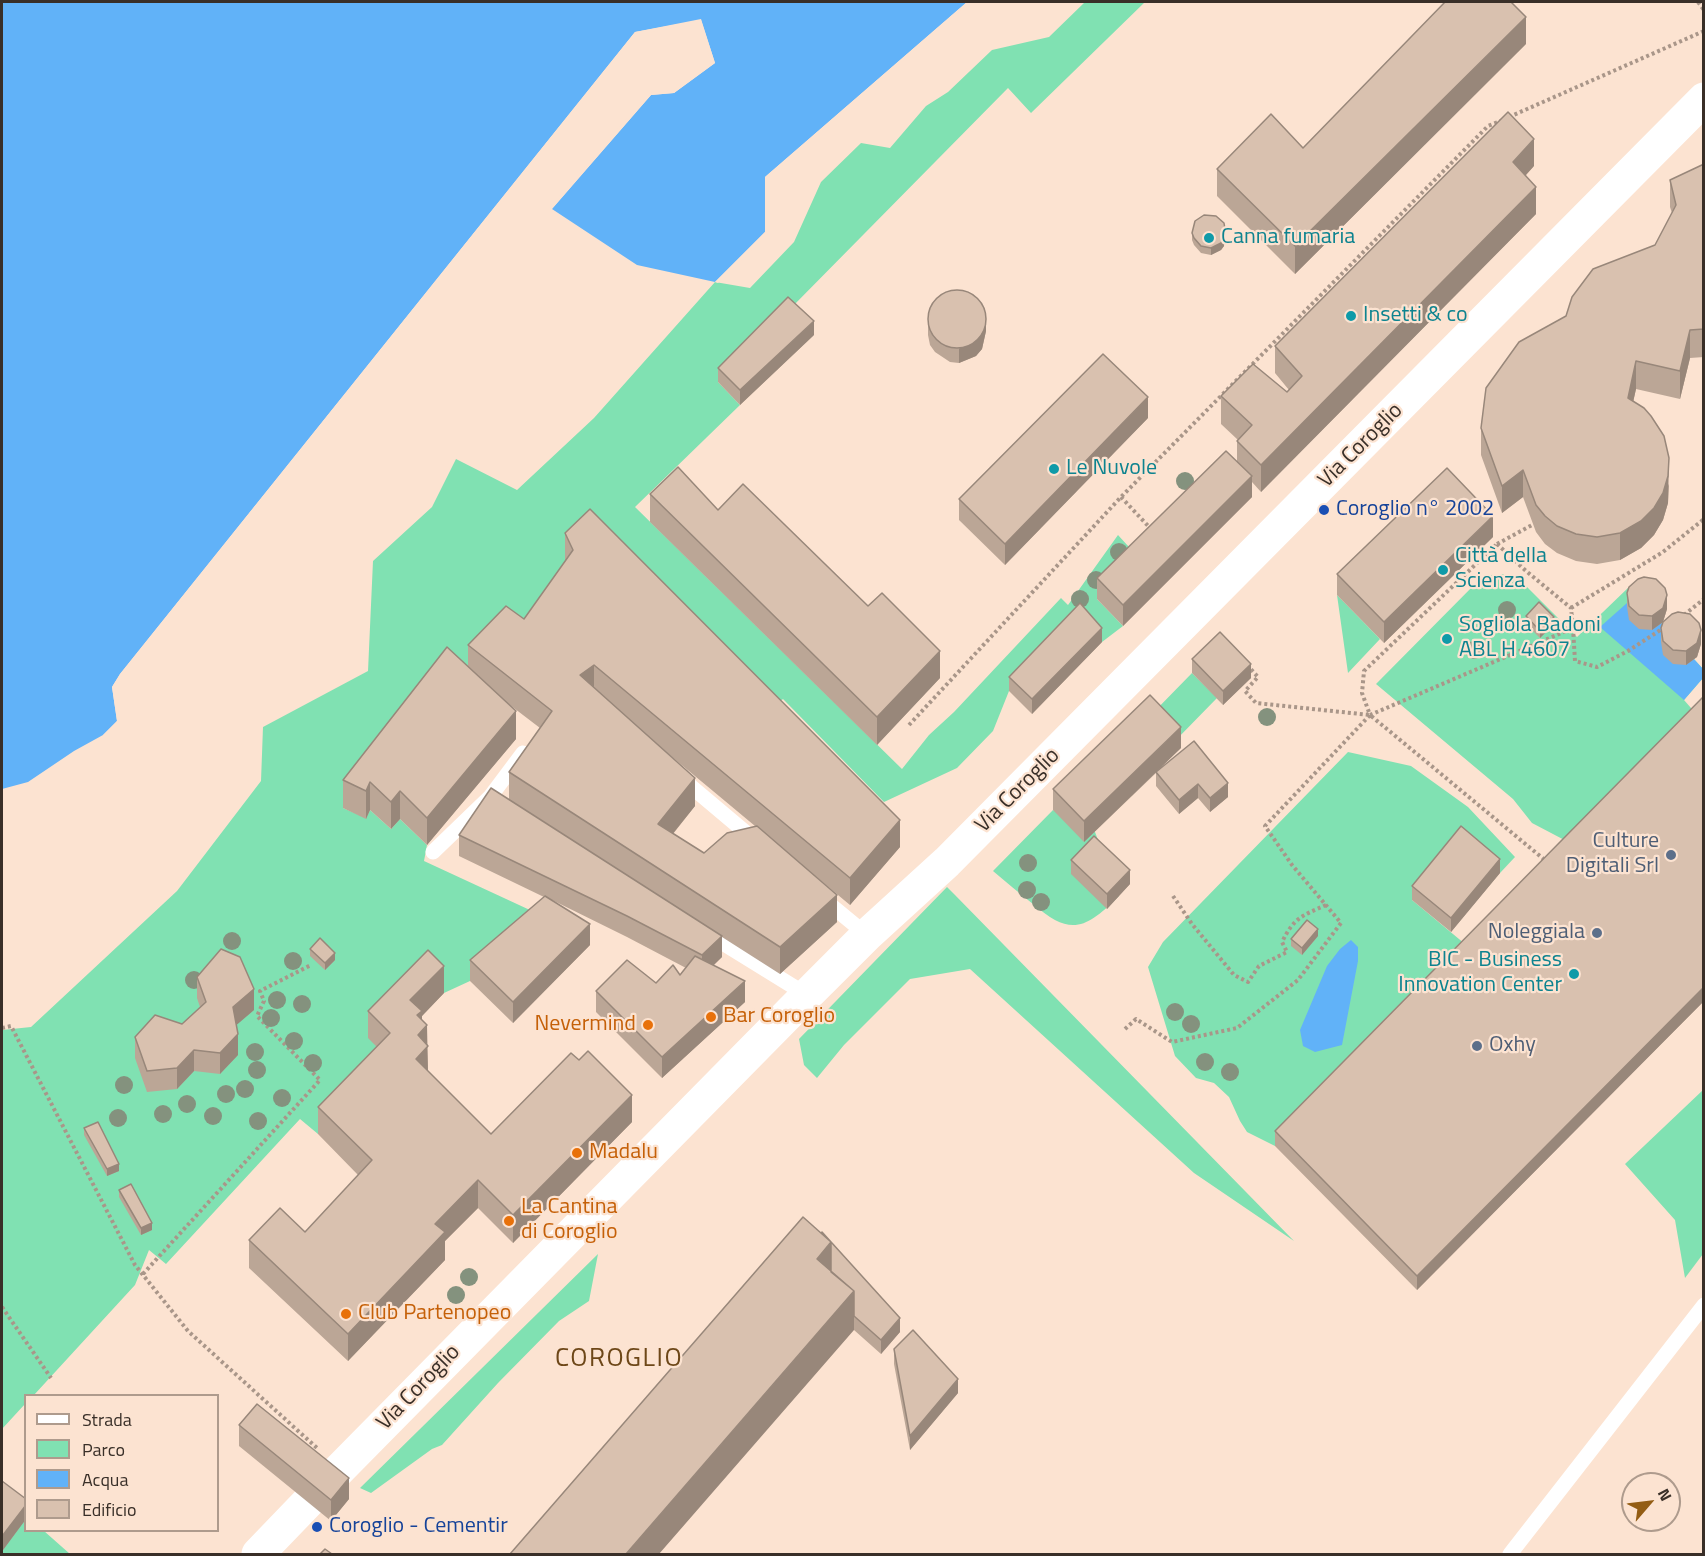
<!DOCTYPE html>
<meta charset="utf-8">
<style>
body{margin:0}
#map{position:relative;width:1705px;height:1556px;overflow:hidden;background:#fce3d1;font-family:"Titillium Web",sans-serif}
canvas{display:block}
.frame{position:absolute;inset:0;border:3px solid #392f28;pointer-events:none}
.legend{position:absolute;left:24px;top:1394px;width:195px;height:138px;box-sizing:border-box;background:#fce3d1;border:2px solid #ae9b8d;margin:0;padding:8px 10px;list-style:none;font-size:18px;color:#392f28}
.legend li{display:flex;align-items:center;gap:12px;height:30px}
.legend b{width:30px;border:2px solid #ae9b8d}
.north{position:absolute;left:1621px;top:1472px;width:60px;height:60px;box-sizing:border-box;background:#fce3d1;border:2px solid #ae9b8d;border-radius:50%;rotate:62deg;font-size:16px;font-weight:700;line-height:24px;text-align:center;color:#392f28}
.north::after{content:'';display:block;margin:auto;width:21px;height:27px;background:#935d14;clip-path:polygon(50% 0,100% 100%,50% 72%,0 100%)}
</style>
<div id="map">
<canvas width="1705" height="1556"></canvas>
<div class="frame"></div>
<ul class="legend">
<li><b style="height:8px;background:#fff"></b>Strada</li>
<li><b style="height:16px;background:#80e1b2"></b>Parco</li>
<li><b style="height:16px;background:#61b2f8"></b>Acqua</li>
<li><b style="height:16px;background:#d9c1af"></b>Edificio</li>
</ul>
<div class="north">N</div>
</div>
<script>
const ctx = document.querySelector('canvas').getContext('2d');
ctx.lineJoin = 'round';
function paint(path, color) {
  ctx.fillStyle = color;
  ctx.fill(path, 'evenodd');
}
function stroke(path, color, width, dash) {
  ctx.strokeStyle = color;
  ctx.lineWidth = width;
  ctx.lineCap = dash ? 'butt' : 'round';
  ctx.setLineDash(dash || []);
  ctx.stroke(path);
}
function label(font, color, halo, rows, align = 'center') {
  ctx.font = font + ' "Titillium Web",sans-serif';
  ctx.lineWidth = 4.5;
  ctx.setLineDash([]);
  ctx.textBaseline = 'middle';
  ctx.strokeStyle = halo;
  ctx.fillStyle = color;
  for (const [text, x, y, turn = 0] of rows) {
    ctx.save();
    ctx.translate(x, y);
    ctx.rotate((+turn || 0) * Math.PI / 180);
    ctx.textAlign = isNaN(turn) ? turn : align;
    if (halo) ctx.strokeText(text, 0, 0);
    ctx.fillText(text, 0, 0);
    ctx.restore();
  }
}
paint(new Path2D(`
 M1085 2H1145L1031 113 1008 88 718 382 740 405 635 507 902 769 929 735 954 712 1061 598 1068 605 1118 535 1139 558 1097 599 1123 626 1102 642 1009 691 993 731 957 768 884 802 783 699 765 712 573 578 343 808 366 818 370 810 391 829 400 819 427 845 424 861 545 917 470 981 444 993 428 978 390 1060 318 1134 300 1119 166 1264 149 1250 135 1285 34 1395 26 1396 25 1404 2 1429V1030L31 1027 177 891 261 781 263 727 368 671 373 561 432 507 456 459 517 490 594 418 715 282 750 288 794 242 821 182 861 143 890 148 926 106 948 92 992 50 1049 37Z
 M1505 574 1519 579 1577 637 1629 587 1703 669V678L1684 700 1698 716 1572 844 1532 823 1513 799 1376 684 1477 582 1491 575Z
 M1337 595 1380 639 1348 673Z
 M1192 673 1217 698 1175 741 1150 716Z
 M1348 752 1411 766 1468 807 1515 857 1500 873 1461 841 1412 900 1465 944 1471 947 1275 1146 1247 1132 1240 1121 1229 1097 1214 1083 1196 1078 1175 1056 1148 967 1163 942Z
 M1053 810 1095 832 1119 896C1085 930 1070 936 1033 904 1019 893 1006 882 993 871Z
 M947 887 955 895 1294 1241 1194 1173 970 969 910 979 844 1045 817 1078 804 1065 799 1039Z
 M1703 1090V1254L1685 1278 1675 1220 1625 1164Z
 M598 1254 589 1301 559 1321 498 1383 442 1445 432 1449 371 1493 360 1488Z
 M25 1519 26 1530 44 1531 70 1554H2V1548L3 1549Z`), '#80e1b2');
paint(new Path2D(`
 M2 2H967L765 177V232L715 282 637 265 552 209 651 95 674 93 715 63 701 20 635 32 120 674 112 687 117 721 103 735 74 751 28 782 2 789Z
 M1636 595 1703 669V678L1684 700 1600 627Z
 M1351 940 1358 947V961L1342 1045 1315 1052 1303 1046 1300 1030 1327 966 1340 949Z`), '#61b2f8');
paint(new Path2D(`
 M967 2H970L768 178V234L718 283 715 282 765 232V177Z
 M701 19 715 63 674 93 651 95 550 211V207L649 93 673 90 711 62 699 23 637 35 122 676 115 687 120 722 103 739V735L117 721 112 687 120 674 635 32Z`), '#fce3d1');
stroke(new Path2D(`
 M1698 2 1704 10
 M1509 117 1704 31
 M1121 497 1151 529
 M1497 544 1526 571 1571 608 1573 628 1370 715 1362 693 1364 671Z
 M1497 544 1532 525
 M1571 608 1663 552 1704 519
 M1684 615 1704 599
 M1573 628 1575 661 1597 667 1628 651 1665 627
 M1247 665 1258 677 1245 691 1256 703 1370 715 1546 861
 M909 725 1121 497 1488 126 1503 120
 M1173 896 1192 924 1234 975 1248 982 1259 966 1287 952 1282 942C1294 918 1301 916 1326 905
 M2 1028 11 1026 135 1265 188 1331 317 1448
 M1125 1029 1136 1019 1172 1042 1237 1028 1298 980 1341 923 1292 865 1265 826 1370 715
 M143 1274 320 1080 257 1016 264 1001 260 991 311 965
 M2 1307 51 1378`), '#a99689', 4, [3, 3]);
stroke(new Path2D(`
 M681 778 757 842
 M433 852 490 797 523 753
 M821 897 867 935
 M705 932 807 995
 M1510 1554 1704 1305`), '#fff', 15);
stroke(new Path2D(`
 M330 1479 807 995 867 935 947 862 1704 99
 M258 1554 308 1502`), '#fff', 33);
ctx.fillStyle = '#84927e';
for (const [x, y] of [
 [1185,481],
 [1119,552],
 [1096,580],
 [1080,599],
 [1507,610],
 [1474,650],
 [1267,717],
 [1028,863],
 [1027,890],
 [1041,902],
 [232,941],
 [293,961],
 [194,980],
 [277,1000],
 [302,1004],
 [1175,1012],
 [271,1018],
 [1191,1024],
 [294,1041],
 [255,1052],
 [1205,1062],
 [313,1063],
 [257,1070],
 [1230,1072],
 [124,1085],
 [245,1089],
 [226,1094],
 [282,1098],
 [187,1104],
 [163,1114],
 [213,1116],
 [118,1118],
 [258,1121],
 [469,1277],
 [456,1295]
]) {
  ctx.beginPath();
  ctx.arc(x, y, 9, 0, 2 * Math.PI);
  ctx.fill();
}
paint(new Path2D(`
 M1526 44 1295 274 1217 196V169L1303 148Z
 M1704 164V357L1690 358 1680 399 1636 389 1633 402 1669 486 1668 503 1663 520 1654 535 1641 548 1620 560 1597 564 1576 561 1557 553 1545 544 1536 532 1523 497 1502 513 1481 455V428L1566 316 1655 245 1672 213 1670 207V180Z
 M1534 166 1526 175 1536 214 1261 492 1252 482V497L1123 626 1097 599V578L1237 462V441L1238 440 1221 424V396L1287 392 1289 390 1275 373V346Z
 M1192 233 1225 236 1224 246 1221 250 1211 255 1201 253 1194 245 1192 240Z
 M928 321 986 331 982 349 976 356 959 363 950 362 935 352 930 345 928 335Z
 M814 335 740 405 718 382V368Z
 M1148 418 1005 565 959 520V499Z
 M650 494 718 510 868 606 940 678 877 745 650 522Z
 M565 533 900 847 850 905 814 875 837 922 780 974 722 937V957L714 965 745 1002 662 1078 596 1012V991L656 983 680 975 686 968 627 937 552 900 590 945 513 1023 470 981V960L544 897 459 856V835L509 800V772L540 728 506 702 516 739 427 845 400 819 391 829 370 810 366 819 343 808V780L468 667V645L524 619 565 562ZM666 752 719 796 755 826 704 853 673 834 695 806Z
 M1493 537 1384 643 1337 595V574Z
 M1627 593 1667 609 1663 622 1652 630 1639 629 1629 620 1627 607Z
 M1526 616 1554 624 1540 638 1526 624Z
 M1661 628 1701 644 1697 657 1686 665 1673 664 1663 655 1661 642Z
 M1102 642 1032 714 1009 691V677Z
 M1192 659 1251 678 1223 705 1192 673Z
 M1704 696V1001L1417 1290 1275 1146V1131Z
 M1181 748 1162 766 1228 797 1210 812 1198 798 1179 814 1156 786V773L1084 842 1053 810V789Z
 M1071 860 1130 884 1107 909 1071 874Z
 M1500 873 1451 932 1412 900V886Z
 M1318 936 1302 955 1291 946V939Z
 M310 949 335 960 325 970 310 956Z
 M197 977 254 1010 236 1025 238 1055 220 1074 194 1071 177 1089 147 1092 135 1058V1037L182 1024 200 1007 197 998Z
 M444 993 422 1016V1020L427 1045 428 1071 491 1134 632 1122 513 1243 478 1208 445 1241V1260L348 1361 249 1268V1240L305 1232 358 1175 318 1134V1107L377 1047 368 1038V1011Z
 M84 1128 119 1171 107 1176 84 1135Z
 M119 1190 152 1230 141 1235 119 1197Z
 M803 1217 900 1332 881 1354 854 1330Z
 M894 1349 958 1393 910 1450 894 1364Z
 M239 1425 349 1499 331 1521 239 1446Z
 M2 1481 26 1499V1519L3 1550 2 1548Z`), '#bba696');
paint(new Path2D(`
 M1526 17V44L1295 274V246Z
 M1534 139V166L1513 189V162Z
 M1536 187V214L1261 492V465Z
 M1225 229 1224 246 1221 250 1211 255V248Z
 M986 317V331L982 349 976 356 959 363V349Z
 M814 321V335L740 405V390Z
 M1690 330V358L1680 399V371Z
 M1636 361V389L1628 425V398Z
 M1148 397V418L1005 565V544Z
 M1669 458 1668 503 1663 520 1654 535 1641 548 1620 560V533Z
 M1523 470V497L1502 513V486Z
 M1252 476V497L1123 626V605Z
 M1493 516V537L1384 643V622Z
 M1667 595V609L1663 622 1652 630V616Z
 M1554 617V624L1540 638V631Z
 M1102 628V642L1032 714V699Z
 M1701 630V644L1697 657 1686 665V651Z
 M940 651V678L877 745V717Z
 M1251 664V678L1223 705V691Z
 M594 665V692L580 675Z
 M516 711V739L427 845V818Z
 M1181 727V748L1084 842V821Z
 M695 778V806L658 852V824Z
 M370 782V810L366 819V791Z
 M1228 783V797L1210 812V798Z
 M1198 784V798L1179 814V800Z
 M400 791V819L391 829V802Z
 M900 820V847L850 905V878Z
 M1500 859V873L1451 932V918Z
 M1130 870V884L1107 909V894Z
 M837 895V922L780 974V947Z
 M590 924V945L513 1023V1002Z
 M1318 929V936L1302 955V948Z
 M722 936V957L702 976V955Z
 M335 953V960L325 970V963Z
 M444 966V993L422 1016V1031L427 1025 428 1073 416 1059 410 1000Z
 M745 981V1002L662 1078V1057Z
 M1704 987V1001L1417 1290V1276Z
 M254 989V1010L233 1028V1007Z
 M238 1034V1055L220 1074V1053Z
 M194 1050V1071L177 1089V1068Z
 M632 1095V1122L513 1243V1215Z
 M119 1164V1171L107 1176V1169Z
 M478 1180V1208L445 1241V1260L348 1361V1334L435 1224Z
 M152 1223V1230L141 1235V1228Z
 M831 1242V1281L817 1259Z
 M854 1291V1330L659 1554H626Z
 M900 1318V1332L881 1354V1340Z
 M958 1379V1393L910 1450V1436Z
 M349 1478V1499L331 1521V1500Z
 M26 1505V1519L3 1550V1535Z`), '#98877a');
const building = new Path2D(`
 M1445 2H1511L1526 17 1295 246 1217 169 1271 114 1303 148Z
 M1508 112 1534 139 1513 162 1536 187 1261 465 1237 441 1252 425 1221 396 1253 364 1287 392 1302 376 1275 346Z
 M1704 164V329L1690 330 1680 371 1636 361 1628 398 1644 408 1651 416 1664 436 1669 458 1668 476 1663 493 1654 508 1641 521 1620 533 1597 537 1576 534 1557 526 1545 516 1536 505 1523 470 1502 486 1481 428 1486 388 1519 342 1566 316 1572 297 1593 269 1655 245 1676 205 1670 180Z
 M1204 215 1216 216 1224 223 1225 229 1224 239 1221 243 1211 248 1201 246 1194 238 1192 233 1195 221Z
 M928 319a29 29 0 1 1 58 0a29 29 0 1 1-58 0Z
 M788 297 814 321 740 390 718 368Z
 M1103 354 1148 397 1005 544 959 499Z
 M1226 451 1252 476 1123 605 1097 578Z
 M678 467 718 510 743 484 868 606 882 593 940 651 877 717 650 494Z
 M1447 468 1493 516 1384 622 1337 574Z
 M590 509 900 820 850 878 594 665 580 675 695 778 658 824 704 853 727 833 757 826 837 895 780 947 509 772 552 711 468 645 506 606 524 619 573 550 565 533Z
 M1644 577 1656 579 1665 588 1667 595 1663 608 1652 616 1639 615 1629 606 1627 593 1629 587 1638 579Z
 M1539 602 1554 617 1540 631 1526 616Z
 M1080 603 1102 628 1032 699 1009 677Z
 M1678 612 1690 614 1699 623 1701 630 1697 643 1686 651 1673 650 1663 641 1661 628 1663 622 1672 614Z
 M1220 632 1251 664 1223 691 1192 659Z
 M447 647 516 711 427 818 400 791 391 802 370 782 366 791 343 780Z
 M1150 695 1181 727 1084 821 1053 789Z
 M1704 696V987L1417 1276 1275 1131Z
 M1194 741 1228 783 1210 798 1198 784 1179 800 1156 772Z
 M491 788 722 936 702 955 627 916 459 835Z
 M1461 826 1500 859 1451 918 1412 886Z
 M1094 836 1130 870 1107 894 1071 860Z
 M545 896 590 924 513 1002 470 960Z
 M1307 920 1318 929 1302 948 1291 939Z
 M320 938 335 953 325 963 310 949Z
 M221 949 240 957 254 989 233 1007 238 1034 220 1053 194 1050 177 1068 147 1071 135 1037 155 1015 182 1024 206 1002 197 977Z
 M428 950 444 966 410 1000 422 1011 417 1015 427 1025 418 1035 428 1046 416 1059 491 1134 571 1053 579 1060 588 1051 632 1095 513 1215 478 1180 435 1224 445 1232 348 1334 249 1240 280 1208 305 1232 372 1160 318 1107 390 1033 368 1011Z
 M695 956 745 981 662 1057 596 991 627 960 656 983 673 965 680 975Z
 M98 1122 119 1164 107 1169 84 1128Z
 M131 1184 152 1223 141 1228 119 1190Z
 M803 1217 831 1242 817 1259 854 1291 626 1554H510Z
 M822 1232 900 1318 881 1340 854 1316V1291L831 1272V1242L821 1233Z
 M913 1330 958 1379 910 1436 894 1349Z
 M257 1404 349 1478 331 1500 239 1425Z
 M2 1481 26 1499V1505L3 1535 2 1534Z
 M325 1549 332 1554H320Z`);
paint(building, '#d9c1af');
stroke(building, '#98877a', 1.5);
for (const [x, y, r, color] of [
 [1209,238,6,"#0f9aa8"],
 [1351,316,6,"#0f9aa8"],
 [1054,469,6,"#0f9aa8"],
 [1324,510,6,"#1a4fb4"],
 [1443,570,6,"#0f9aa8"],
 [1447,639,6,"#0f9aa8"],
 [1671,855,6,"#5c6f8a"],
 [1597,933,6,"#5c6f8a"],
 [1574,974,6,"#0f9aa8"],
 [711,1017,6,"#e8710a"],
 [648,1025,6,"#e8710a"],
 [1477,1046,6,"#5c6f8a"],
 [577,1153,6,"#e8710a"],
 [509,1221,6,"#e8710a"],
 [346,1314,6,"#e8710a"],
 [317,1527,6,"#1a4fb4"]
]) {
  const dot = new Path2D();
  dot.arc(x, y, r, 0, 2 * Math.PI);
  ctx.fillStyle = color;
  ctx.fill(dot);
  stroke(dot, '#fce3d1', 2);
}
label('22px', '#0d838f', '#fce3d1', [
 ["Canna fumaria",1221,238],
 ["Insetti & co",1363,316],
 ["Le Nuvole",1066,469],
 ["Città della",1455,557],
 ["Scienza",1455,582],
 ["Sogliola Badoni",1459,626],
 ["ABL H 4607",1459,651],
 ["BIC - Business",1562,961,"right"],
 ["Innovation Center",1562,986,"right"]
], 'left');
label('22px', '#392f28', '#fce3d1', [
 ["Via Coroglio",1361,446,-45],
 ["Via Coroglio",1018,791,-45],
 ["Via Coroglio",419,1388,-46]
]);
label('22px', '#164399', '#fce3d1', [
 ["Coroglio n° 2002",1336,510],
 ["Coroglio - Cementir",329,1527]
], 'left');
label('22px', '#4e5e75', '#fce3d1', [
 ["Culture",1659,842],
 ["Digitali Srl",1659,867],
 ["Noleggiala",1585,933],
 ["Oxhy",1489,1046,"left"]
], 'right');
label('22px', '#c56008', '#fce3d1', [
 ["Bar Coroglio",723,1017],
 ["Nevermind",636,1025,"right"],
 ["Madalu",589,1153],
 ["La Cantina",521,1208],
 ["di Coroglio",521,1233],
 ["Club Partenopeo",358,1314]
], 'left');
ctx.letterSpacing = '1.5px';
label('26px', '#6d4718', '#fce3d1', [
 ["COROGLIO",619,1360]
]);
ctx.letterSpacing = '0px';
</script>
